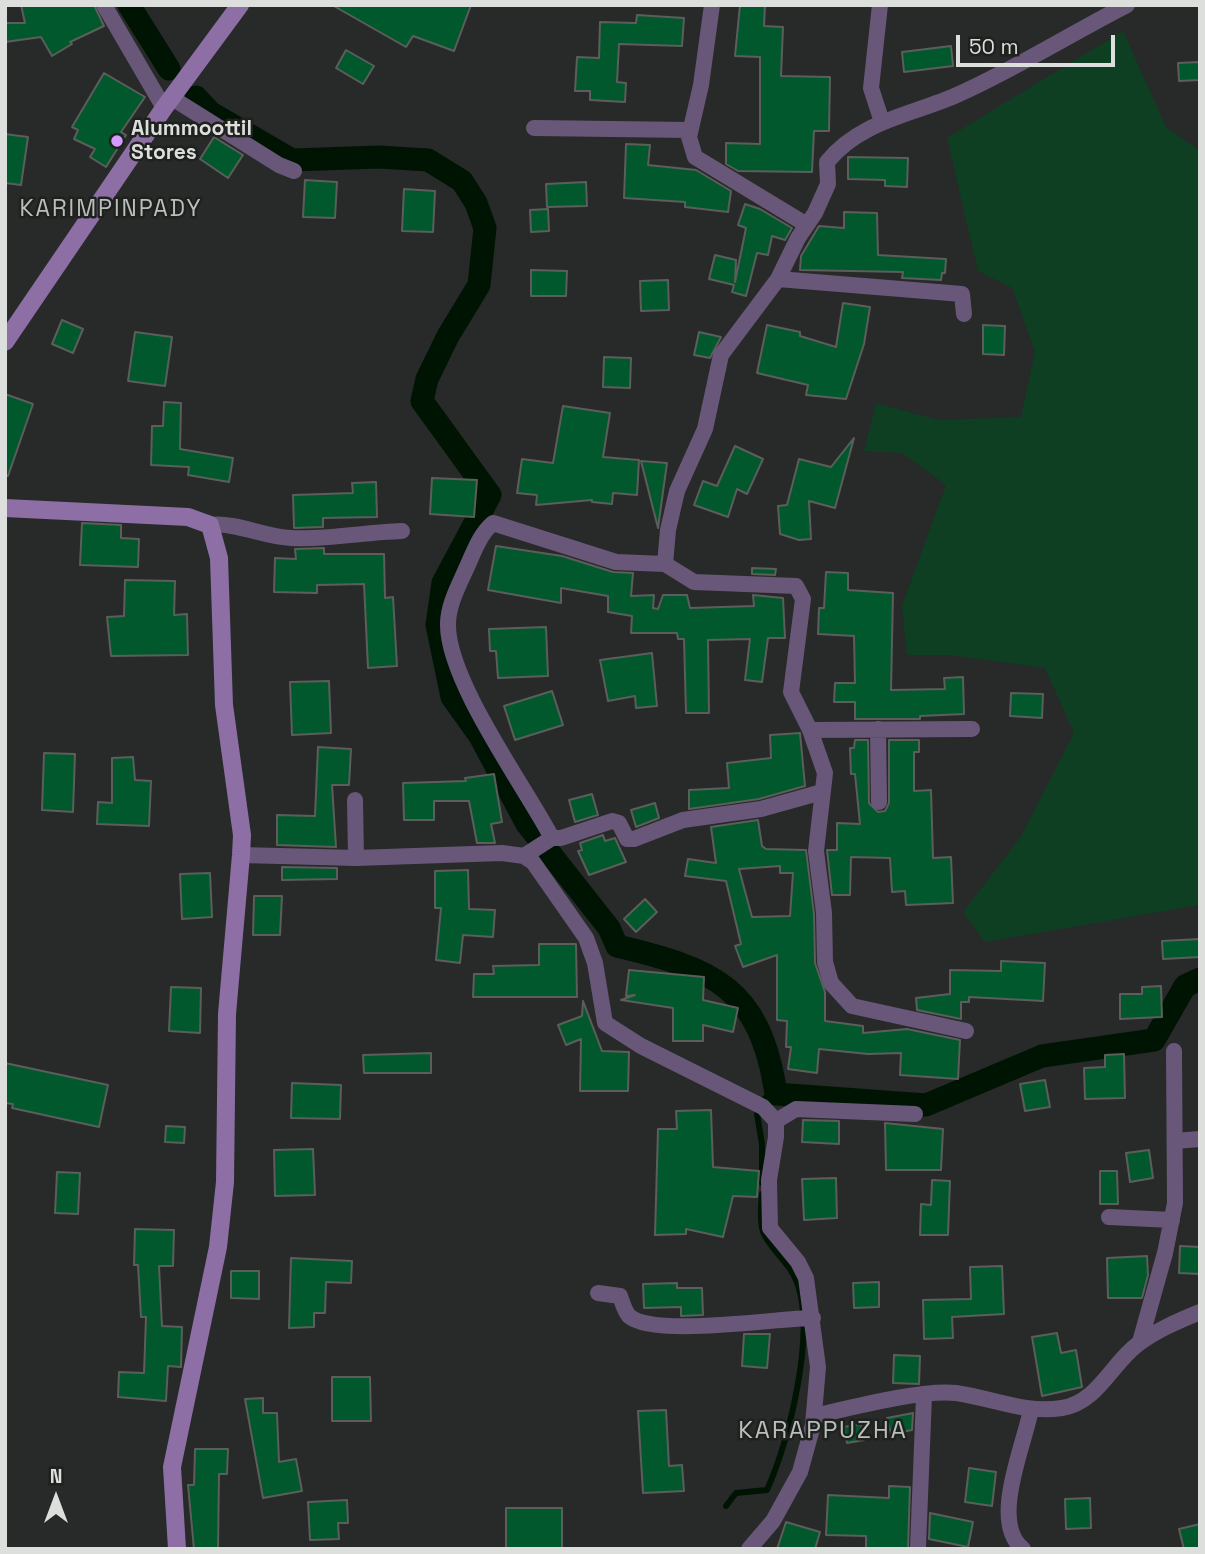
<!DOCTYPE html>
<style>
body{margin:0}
#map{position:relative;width:1205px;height:1554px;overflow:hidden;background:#272a28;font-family:"Space Grotesk",sans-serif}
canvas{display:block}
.frame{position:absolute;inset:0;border:7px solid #dddfdd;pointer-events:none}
.north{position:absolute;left:21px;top:1463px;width:70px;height:70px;-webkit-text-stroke:5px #1e211e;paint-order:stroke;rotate:0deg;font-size:19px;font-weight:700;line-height:28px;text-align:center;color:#dddfdd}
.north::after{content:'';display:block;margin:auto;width:24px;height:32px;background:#dddfdd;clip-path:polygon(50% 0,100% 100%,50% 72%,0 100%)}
.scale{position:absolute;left:956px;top:35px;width:159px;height:32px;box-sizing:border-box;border:4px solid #dddfdd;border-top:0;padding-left:9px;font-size:21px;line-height:24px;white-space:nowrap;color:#dddfdd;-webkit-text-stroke:5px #1e211e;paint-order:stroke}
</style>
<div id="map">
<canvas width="1205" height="1554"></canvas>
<div class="frame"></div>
<div class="north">N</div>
<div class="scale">50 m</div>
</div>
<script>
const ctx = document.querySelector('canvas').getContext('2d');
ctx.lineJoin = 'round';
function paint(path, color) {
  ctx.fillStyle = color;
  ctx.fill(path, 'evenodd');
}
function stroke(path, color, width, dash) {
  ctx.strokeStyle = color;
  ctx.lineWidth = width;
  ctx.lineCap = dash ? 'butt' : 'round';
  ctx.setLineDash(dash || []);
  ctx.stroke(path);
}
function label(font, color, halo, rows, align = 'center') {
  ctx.font = font + ' "Space Grotesk",sans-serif';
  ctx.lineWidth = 5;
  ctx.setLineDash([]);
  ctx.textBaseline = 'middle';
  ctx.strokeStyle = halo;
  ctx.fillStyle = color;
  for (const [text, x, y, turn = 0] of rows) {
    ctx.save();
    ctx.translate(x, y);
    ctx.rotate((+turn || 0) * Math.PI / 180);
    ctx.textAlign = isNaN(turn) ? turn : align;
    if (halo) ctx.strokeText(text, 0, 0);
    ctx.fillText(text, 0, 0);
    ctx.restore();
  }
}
paint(new Path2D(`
 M1123 31 1166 127 1200 151V905L985 942 963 912 1020 838 1074 733 1045 668 950 655H907L902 606 946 485 902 453 864 451 876 403 938 420 1021 417 1035 351 1012 288 978 271 947 138Z`), '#0e3f22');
stroke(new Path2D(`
 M762 1183V1144L757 1114 765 1098 776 1094
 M726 1506 736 1493 767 1490C789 1440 815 1337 798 1285 791 1264 775 1254 765 1236 759 1226 761 1206 762 1194`), '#001404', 6);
stroke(new Path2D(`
 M129 5 169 69
 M196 97 211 113 292 160 379 157 428 160 462 181 476 203 485 228 479 285 448 336 427 379 422 401 490 495 443 583 437 625 452 697 480 736 527 824 609 928 617 946C714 969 760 987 776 1094L926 1105 1042 1056 1154 1040 1185 986 1200 979`), '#001404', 23);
const building = new Path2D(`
 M21 5H94L104 26 70 42 72 44 52 56 41 37 5 42V23H25Z
 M332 5H471L454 51 413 36 406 47Z
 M740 5H765L764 26 783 27 781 76 830 77 829 131H814L812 172 738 171 726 164V143L760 144V57L735 56Z
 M637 15 684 18 682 46 619 44 617 82 626 83 625 102 590 100V91H575L577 57 599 58 600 22 636 23Z
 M951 46 953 66 904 72 902 52Z
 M346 50 374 66 363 84 336 68Z
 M1200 62V80L1179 81 1178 63Z
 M104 73 145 97 121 132 126 135 106 167 90 157 95 149 74 139 78 130 72 127Z
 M5 134 28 137 21 185 5 183Z
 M214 137 243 155 228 178 200 159Z
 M626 144 650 145 648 165 696 170 731 191 728 212 685 207V202L624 198Z
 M848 157 908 158 907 187 885 186V180L848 179Z
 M305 180 337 182 335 218 303 217Z
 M586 182 587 206 547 207 546 184Z
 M404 189 435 191 433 232 402 231Z
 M745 204 760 209 792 228 785 240 772 236 768 255 757 253 746 296 732 292 734 285 709 279 715 255 736 260 735 282 746 228 738 225Z
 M548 209 549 231 531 232 530 210Z
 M844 212 877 213 878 255 946 259 945 273H942L941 280 902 278 903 272 800 270 801 256 819 226 844 228Z
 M531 270 567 271 566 296H531Z
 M668 280 669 310 641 311 640 281Z
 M843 303 870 307 864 344 846 399 806 395 808 385 757 373 767 325 800 332V336L836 347Z
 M62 320 83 329 73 353 52 344Z
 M983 325 1005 326 1004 355 983 354Z
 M135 332 172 337 165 386 128 381Z
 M699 332 721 337 710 358 694 355Z
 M604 357 631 358 630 388 603 387Z
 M5 394 33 404 8 476H5Z
 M164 402 181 403 180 449 233 458 229 482 188 475 189 467 151 465 152 426H163Z
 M563 406 610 413 603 457 639 460 637 495 613 493 612 504 592 502V500L536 505 537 495 517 493 522 459 553 463Z
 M854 438 835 508 809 501 811 539 799 540 780 534 778 506 787 505 799 459 831 467Z
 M735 446 763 459 747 494 737 489 728 517 694 505 703 481 717 486Z
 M641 461 667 463 658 528Z
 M432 478 477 480 474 517 430 514Z
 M376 482 377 517 323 518V527L294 528 293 495 353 493 352 483Z
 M82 523 121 525V538L139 539 138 567 80 565Z
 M496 546 562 556 613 572 633 573 631 596 654 595 653 608 658 609 663 595H687L690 608 754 606 753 595 783 598 785 638H768L762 682 745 680 750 639 708 640 709 713H686L684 639H678L677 633H631L632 616 608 612V596L561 588V603L488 590Z
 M324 548V554H384L385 598 393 597 397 666 368 668 364 584 317 585V593L274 592 275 558 296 559 295 549Z
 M752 568 776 569 775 575 752 574Z
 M826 572 848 573V590L893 593 891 690 945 689 944 678 963 677 964 714 920 716V719H855V702H834L835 683H855L854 636 818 634 819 608H824Z
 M125 580 175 581 174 615 187 614 188 655 111 656 107 617 124 616Z
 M546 627 548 676 498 678 496 651H490L489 629Z
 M652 653 657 706 636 708 635 696 608 701 600 660Z
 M329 681 331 733 292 735 290 682Z
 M552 691 563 725 515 740 504 706Z
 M1011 693 1043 694 1042 718 1010 716Z
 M800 733 805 786 759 799 689 809V790L729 788 727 763 771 758 770 735Z
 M855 740H868L869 803 878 812 885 811 889 803V740H919V752H914V791L931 790 933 858 951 857 953 903 906 905 905 891 892 892 890 858 851 857 850 895H832L827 850H837V823L860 824 855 774H851L850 748H854Z
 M318 747 351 749 349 785H332L336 847 277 845V815L315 816Z
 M44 753 75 754 73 812 42 810Z
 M133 757 135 780 151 781 149 826 97 824 98 802 112 803V758Z
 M494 774 502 822 491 824 495 843H477L469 801H434V820H404L403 783 466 781 465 778Z
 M592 794 598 815 575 822 569 800Z
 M655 803 659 818 636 827 631 810Z
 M758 820 762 846 766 849 806 850 814 914 815 963 825 992V1021L863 1026V1033L907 1029 960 1040 958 1079 900 1075 901 1053 868 1054 819 1049 817 1073 788 1069 791 1047H786L787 1021 777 1020V955L743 967 735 946 741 944 726 881 685 876 688 859 716 863 711 827ZM780 866V873H793L790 916 752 917 739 869Z
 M603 835 605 841 615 838 626 862 589 875 578 851 582 850 580 843Z
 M282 867 337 868V879L282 880Z
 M468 870 469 909 495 910 493 937 463 935 460 963 436 960 441 908H435V871Z
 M210 873 212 917 182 919 180 874Z
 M254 896H282L280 935H253Z
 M645 899 657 912 636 932 624 919Z
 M1200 939V957L1163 959 1162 941Z
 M539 944H576L577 997H473L474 974H494L493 966 539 965Z
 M1001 961 1045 963 1043 1001 969 997V1002H961V1019L917 1010 916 998 950 994V970L1001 971Z
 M629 970 704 977 703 1000 738 1008 733 1032 703 1025V1041H673V1008L621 1000 635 995 626 996Z
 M1161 986 1162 1017 1120 1019V994H1142V987Z
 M171 987 201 988 200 1033 169 1031Z
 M583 1001 602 1051 629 1052 628 1091H580L581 1039 566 1045 558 1025 582 1016Z
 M431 1053V1073H364L363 1055Z
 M1124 1054 1125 1098 1085 1099 1084 1068 1105 1067V1055Z
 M5 1063 108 1085 99 1127 12 1108 13 1104 5 1103Z
 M1045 1080 1050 1107 1025 1111 1020 1084Z
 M292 1083 341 1085 340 1119 291 1118Z
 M711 1110 713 1167 759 1171 757 1197 733 1196 723 1237 686 1229V1234L655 1235 658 1129H677L676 1111Z
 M803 1120 839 1121V1144L802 1142Z
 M885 1123 943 1129 941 1170H886Z
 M166 1126 185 1127 184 1143 165 1142Z
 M313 1149 315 1195 275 1196 274 1150Z
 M1149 1150 1153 1178 1130 1182 1126 1153Z
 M1100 1171H1117L1118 1204H1100Z
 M57 1172 80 1173 78 1214 55 1213Z
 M836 1178 837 1218 804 1220 802 1179Z
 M932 1180 950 1181 948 1235H920L921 1204 931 1205Z
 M135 1229 174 1230 173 1266H159L162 1326 182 1327 181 1367 168 1366 166 1401 118 1397 119 1372 144 1373 146 1317H141L138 1265H134Z
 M1180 1246 1200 1247V1274L1179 1273Z
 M1147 1256 1148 1275 1142 1298H1108L1107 1258Z
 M291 1258 352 1261 351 1283 326 1282 325 1313H314V1327L289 1328Z
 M1002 1266 1004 1314 952 1317 953 1338 924 1339 923 1300 971 1299 970 1267Z
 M231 1271H259V1299L231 1298Z
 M879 1282V1307L854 1308 853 1283Z
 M677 1283V1288H702L703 1315 681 1316V1307L644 1308 643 1284Z
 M1057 1333 1061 1353 1076 1350 1082 1387 1042 1396 1032 1337Z
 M744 1334H770L767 1368 742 1366Z
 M894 1355 920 1356 919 1384 893 1383Z
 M332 1377H370L371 1421H332Z
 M263 1398V1413H277L279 1462 296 1459 302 1491 263 1498 245 1399Z
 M666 1410 669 1466 682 1465 684 1491 643 1493 638 1411Z
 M913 1413 912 1430 891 1434 887 1418Z
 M861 1424 864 1440 847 1443 844 1427Z
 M195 1449H228L227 1474H219L218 1549H194L188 1485H194Z
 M969 1468 996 1472 992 1506 965 1502Z
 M889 1486 910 1487 908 1549H866V1536L826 1535 828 1495 889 1498Z
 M1090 1498 1091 1528 1066 1529 1065 1499Z
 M347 1500 348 1523H338L339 1539 310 1540 308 1502Z
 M506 1508H562V1549H506Z
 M930 1513 973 1522 968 1547 929 1539Z
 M786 1522 820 1532 815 1549H777Z
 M1200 1524V1549H1184L1179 1529Z`);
paint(building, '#02582d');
stroke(building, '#5b5e5b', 2);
stroke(new Path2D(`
 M104 5 164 108
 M712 5 701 85 689 137 695 157 807 225
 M880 5 871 88 882 122
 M172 98 279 165 294 171
 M534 128 690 130
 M778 279 962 294 964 314
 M210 525C236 522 264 537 291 538 327 540 365 532 402 531
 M878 729 879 802
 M810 730 972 729
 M355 800 356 858
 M552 838H561L612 821 619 823 627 839H634L683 820 761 809 822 792
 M241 855 356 858 502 853 524 856 533 862 586 938 595 963 605 1023 641 1046 763 1107 776 1121V1137L769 1180 770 1228 798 1262 806 1278 818 1367 813 1425 800 1472 773 1521 749 1549
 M524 856 552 838C524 785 447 680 448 624 448 605 459 585 466 569 474 552 479 535 493 523L616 562 665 564
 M966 1031 852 1006 831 983 825 962 824 913 816 851 825 773 810 730 791 692 803 599 796 586 694 582 665 564 668 530 677 491 705 429 721 355 778 279 798 238 815 213 828 184 827 162C861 120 913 115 959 94 1017 68 1070 34 1127 5
 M776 1121 796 1109 915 1114
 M1175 1141 1200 1139
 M1109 1217 1172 1220
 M598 1293 620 1296C622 1302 625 1312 629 1316 654 1338 777 1318 813 1318
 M1140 1342 1165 1253 1175 1203 1174 1051
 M814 1416C849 1408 922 1389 956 1393 992 1398 1025 1414 1062 1408 1098 1402 1111 1364 1138 1344 1157 1330 1178 1321 1200 1312
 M918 1547 924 1396
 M1023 1549C989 1522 1025 1444 1031 1409`), '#695779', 16);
stroke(new Path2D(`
 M5 342 164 108 240 5
 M5 508 188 517 210 525 219 558 224 705 242 835 241 855 227 1014 225 1182 218 1247 172 1467 177 1549`), '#8d6fa5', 18);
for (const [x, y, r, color] of [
 [117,141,7,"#d29cfd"]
]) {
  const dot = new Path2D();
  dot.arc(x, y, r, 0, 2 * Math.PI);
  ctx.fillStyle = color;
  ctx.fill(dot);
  stroke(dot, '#1e211e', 2.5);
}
label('bold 21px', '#dddfdd', '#1e211e', [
 ["Alummoottil",131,129],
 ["Stores",131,153]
], 'left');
ctx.letterSpacing = '2px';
label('23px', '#bbbfbc', '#1e211e', [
 ["KARIMPINPADY",111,210]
]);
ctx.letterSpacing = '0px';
ctx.letterSpacing = '2px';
label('24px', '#bbbfbc', '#1e211e', [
 ["KARAPPUZHA",823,1431]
]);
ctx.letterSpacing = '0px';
</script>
